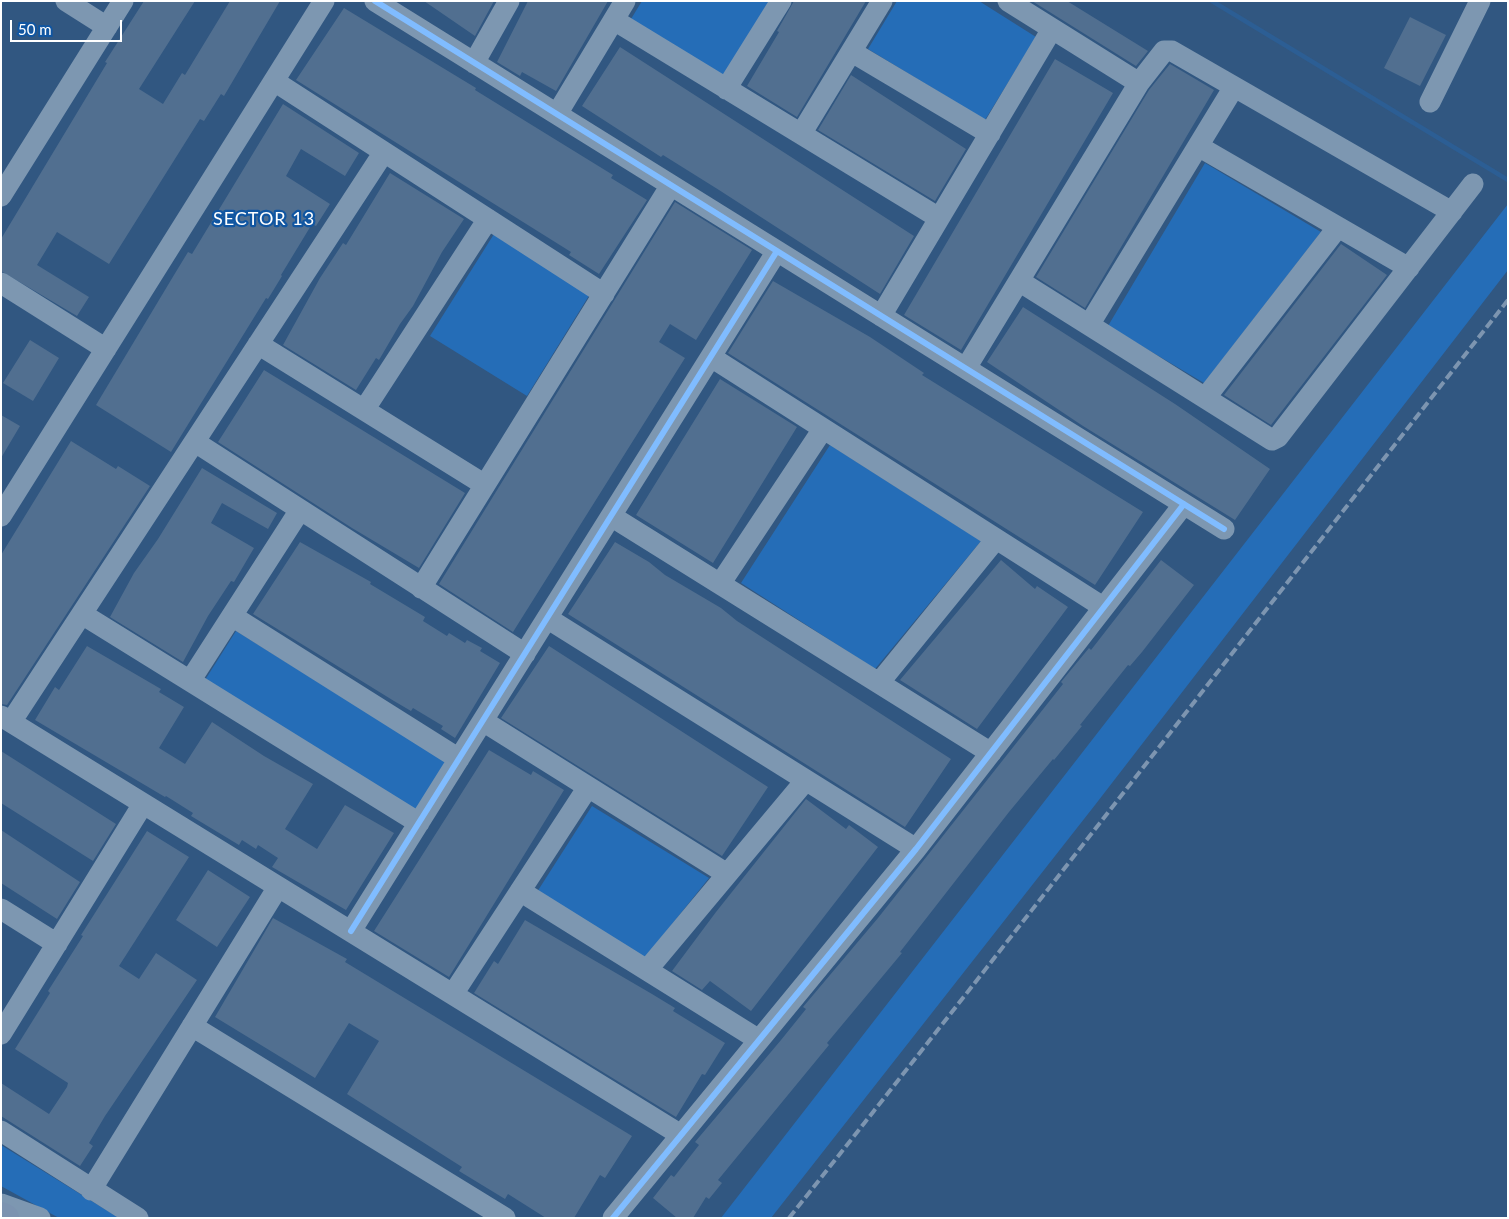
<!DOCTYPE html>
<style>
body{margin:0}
#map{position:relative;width:1509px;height:1219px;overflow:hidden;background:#315781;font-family:Lato,sans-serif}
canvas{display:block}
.frame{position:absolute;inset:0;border:2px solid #fff;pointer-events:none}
.scale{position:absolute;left:10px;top:20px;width:112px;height:22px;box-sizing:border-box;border:2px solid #fff;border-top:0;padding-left:6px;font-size:15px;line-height:18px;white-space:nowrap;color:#fff;-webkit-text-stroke:4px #1056a2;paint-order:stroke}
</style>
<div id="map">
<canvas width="1509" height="1219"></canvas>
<div class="frame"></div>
<div class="scale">50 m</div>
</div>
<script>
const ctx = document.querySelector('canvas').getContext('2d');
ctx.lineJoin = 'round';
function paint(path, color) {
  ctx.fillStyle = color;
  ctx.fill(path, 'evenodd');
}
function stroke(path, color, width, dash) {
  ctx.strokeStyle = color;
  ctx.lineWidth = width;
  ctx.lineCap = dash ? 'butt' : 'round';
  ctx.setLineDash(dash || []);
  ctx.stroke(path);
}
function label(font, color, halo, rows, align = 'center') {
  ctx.font = font + ' Lato,sans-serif';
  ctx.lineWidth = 4.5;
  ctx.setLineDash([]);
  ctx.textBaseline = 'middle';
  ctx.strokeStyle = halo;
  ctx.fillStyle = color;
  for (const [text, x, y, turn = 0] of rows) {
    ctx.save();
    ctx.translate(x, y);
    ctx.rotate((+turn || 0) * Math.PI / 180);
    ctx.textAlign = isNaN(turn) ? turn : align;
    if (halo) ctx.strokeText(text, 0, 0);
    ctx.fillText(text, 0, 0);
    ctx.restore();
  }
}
paint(new Path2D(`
 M642 1H770L723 76 631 19Z
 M897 1H979L1036 37 985 120 868 49Z
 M1205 163 1321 232 1204 383 1108 326Z
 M1508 204V270L1095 805 771 1218H721Z
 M494 234 590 294 527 396 430 336Z
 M830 445 981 541 875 669 741 583Z
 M236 631 447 762 417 811 205 680Z
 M592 806 709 878 644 959 537 892Z
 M1 1145 119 1218H59L1 1186Z`), '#256db7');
stroke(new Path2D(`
 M1212 1 1508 180`), '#2c5e94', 4.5);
paint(new Path2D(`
 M144 1H195L139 89 163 104 182 73 185 75 230 1H280L224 96 221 94 204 121 200 119 109 264 57 232 37 265 89 297 77 316 1 271V239L107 63 105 62Z
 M424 1H494L475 36Z
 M528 1H608L556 91 522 72 520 76 497 62Z
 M794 1H866L797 117 747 86 779 32 777 31Z
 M1032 1H1067L1148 51 1136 66Z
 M344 8 476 88 475 90 613 175 611 178 647 200 599 274 569 255 571 252 296 80Z
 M1410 17 1446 35 1420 86 1384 68Z
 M620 47 914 236 880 294 719 190 663 155 661 157 582 106Z
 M1055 59 1113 93 961 350 904 315Z
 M1170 64 1214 90 1085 308 1036 277 1149 90Z
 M851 75 966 149 935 201 818 130Z
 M283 104 359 153 345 176 301 149 286 176 330 204 316 226 312 224 281 275 282 276 268 299 266 298 171 452 96 405 174 275 188 252 192 254Z
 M390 173 464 219 442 252 413 306 400 324 379 360 376 358 356 390 283 345 320 278 343 243 346 245Z
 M675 202 752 250 696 340 670 324 659 342 685 358 513 632 439 584Z
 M1341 244 1387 275 1271 425 1224 395Z
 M773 281 870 337 924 373 922 375 1143 512 1095 585 728 353Z
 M1023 307 1175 404 1270 469 1235 520 1083 426 987 362Z
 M30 340 59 358 33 401 3 383Z
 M264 370 465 493 419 568 352 528 218 442Z
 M720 379 797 427 713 563 636 515Z
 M1 415 20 426 1 458Z
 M71 441 116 469 118 466 150 486 7 705 1 704V555Z
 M202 468 277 513 268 529 222 503 211 523 254 548 234 582 231 581 208 616 183 662 110 617 134 573 158 539Z
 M300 542 371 582 370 584 425 617 423 621 447 636 449 633 465 643 467 640 482 648 480 651 500 663 455 738 441 729 443 726 413 708 411 711 394 701 253 614Z
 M615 542 649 562 665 575 721 608 737 621 951 759 905 827 568 614Z
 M1001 560 1035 589 1037 586 1068 607 977 729 900 680Z
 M1161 560 1194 585 1142 652 1130 666 1128 665 1080 725 1082 726 1054 760 1053 759 1009 812 900 952 902 953 827 1043 829 1045 718 1180 722 1183 709 1199 706 1197 693 1218H677L653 1198 671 1175 674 1177 699 1145 695 1142 781 1040 806 1009 803 1007 878 918 1063 684 1061 682 1070 671 1089 648 1091 650Z
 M87 646 161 689 159 692 184 707 159 748 185 764 212 722 264 756 313 784 285 829 317 849 345 805 394 833 346 910 272 867 278 858 258 845 256 849 242 840 239 845 191 816 193 813 166 796 165 797 35 720 55 687 59 690Z
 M549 646 768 787 722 856 501 718Z
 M489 750 531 775 533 771 564 790 449 977 374 931Z
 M1 751 116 824 93 861 1 803Z
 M806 799 846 829 849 825 878 847 751 1011 710 981 702 990 672 971 716 912Z
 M1 830 80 882 57 919 1 883Z
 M147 831 189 857 119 966 139 979 156 953 197 980 105 1116 89 1143 93 1146 80 1166 1 1116V1083L49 1114 67 1087 68 1083 15 1049 50 993 48 991 83 936 81 935Z
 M208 870 250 897 217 947 176 920Z
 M273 918 347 959 345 962 632 1136 605 1178 600 1175 574 1218H546L508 1194 505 1199 459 1171 462 1167 347 1094 379 1041 349 1023 315 1078 215 1017Z
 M525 920 652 994 675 1008 673 1011 725 1043 705 1075 702 1074 676 1117 474 993 494 961 498 964Z`), '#516f90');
stroke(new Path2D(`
 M66 1 107 27
 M375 1 1224 529
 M1008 1 1139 83
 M614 20 939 218
 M852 52 990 134
 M474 63 509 1
 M274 81 604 294
 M726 89 781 1
 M1430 102 1480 1
 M557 114 625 1
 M801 134 882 1
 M1198 146 1409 268
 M1 196 123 1
 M1019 281 1272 440 1278 437 1473 184
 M1 283 106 349
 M881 316 1052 29
 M1089 325 1234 87
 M258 344 485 485
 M711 357 1103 607
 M966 368 1139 83 1164 51H1172L1452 212
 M1206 397 1338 227
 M364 410 488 219
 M195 442 525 654
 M1 516 324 1
 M611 516 991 753
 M720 584 823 429
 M421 588 671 185
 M82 614 419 823
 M232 616 459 759
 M547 618 916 849
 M190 681 300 510
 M879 683 996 539
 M1 716 681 1135
 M483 721 727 874
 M11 722 384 152
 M520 891 759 1040
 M1 909 57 944
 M351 931 777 251
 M647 970 806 780
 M453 994 588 787
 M192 1026 505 1218
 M1 1034 143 804
 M1 1131 138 1218
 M91 1190 278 887
 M1 1204 40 1218
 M613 1218 916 849 1184 504`), '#7d97b1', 21);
stroke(new Path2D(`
 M1 1216 5 1218`), '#7c93b0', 28);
stroke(new Path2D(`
 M789 1218C1031 914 1268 606 1508 300`), '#7d95b0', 4, [9, 4]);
stroke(new Path2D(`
 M375 1 1224 529
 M351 931 777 251
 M613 1218 916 849 1184 504`), '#80bcff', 6);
ctx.letterSpacing = '1px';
label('18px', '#fff', '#1056a2', [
 ["SECTOR 13",264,219]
]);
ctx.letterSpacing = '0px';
</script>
